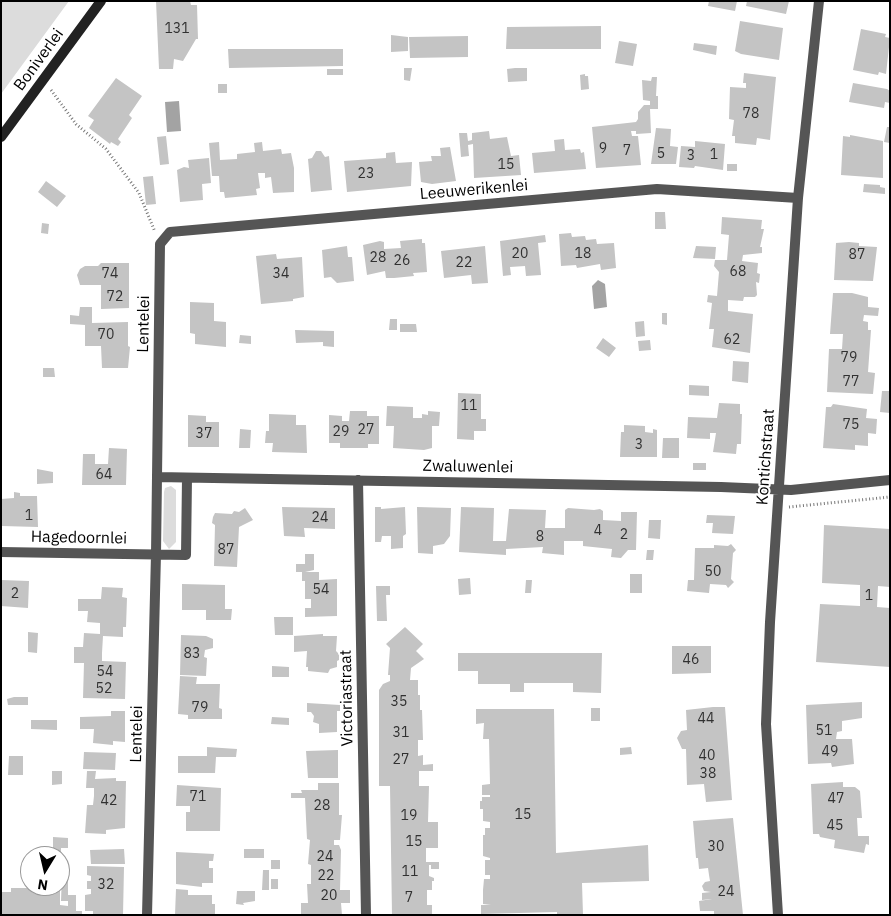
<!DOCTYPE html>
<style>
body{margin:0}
#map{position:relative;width:891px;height:916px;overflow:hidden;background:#fff;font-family:"IBM Plex Sans",sans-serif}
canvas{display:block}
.frame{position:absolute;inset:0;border:2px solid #000;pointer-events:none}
.north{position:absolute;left:20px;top:846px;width:50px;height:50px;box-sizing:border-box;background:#fff;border:1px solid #999;border-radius:50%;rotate:189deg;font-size:14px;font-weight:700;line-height:20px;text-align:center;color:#000}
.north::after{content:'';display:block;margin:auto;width:18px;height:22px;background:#000;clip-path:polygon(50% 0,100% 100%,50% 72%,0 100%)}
</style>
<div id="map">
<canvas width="891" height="916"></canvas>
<div class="frame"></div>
<div class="north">N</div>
</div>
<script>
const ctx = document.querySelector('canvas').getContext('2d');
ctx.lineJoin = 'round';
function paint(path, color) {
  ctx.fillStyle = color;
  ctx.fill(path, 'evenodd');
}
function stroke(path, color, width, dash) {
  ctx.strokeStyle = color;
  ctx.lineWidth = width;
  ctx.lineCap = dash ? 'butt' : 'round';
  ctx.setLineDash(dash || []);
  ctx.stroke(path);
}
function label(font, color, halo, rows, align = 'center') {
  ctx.font = font + ' "IBM Plex Sans",sans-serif';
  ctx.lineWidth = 4;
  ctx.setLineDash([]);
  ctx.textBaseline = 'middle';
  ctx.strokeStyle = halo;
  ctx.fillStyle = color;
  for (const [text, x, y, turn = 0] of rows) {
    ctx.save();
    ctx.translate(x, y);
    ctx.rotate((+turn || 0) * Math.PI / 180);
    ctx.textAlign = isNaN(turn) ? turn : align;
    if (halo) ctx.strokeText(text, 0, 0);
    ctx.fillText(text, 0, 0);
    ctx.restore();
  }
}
paint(new Path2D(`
 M1 1H69L1 94Z
 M171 486 176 490V542L169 549 163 541 164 492 165 488Z`), '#dcdcdc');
paint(new Path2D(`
 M179 101 181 131 167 132 165 102Z
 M598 280 605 284 607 307 594 309 592 286Z`), '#a3a3a3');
paint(new Path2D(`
 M156 1H190L191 5H197L198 39H196L183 61 174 59 173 69H159Z
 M709 1H737L735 11 708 6Z
 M747 1H789L786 14 746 6Z
 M740 21 783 28 779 60 741 54 735 51Z
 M601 26V49H506L507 27Z
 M861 29 886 34 885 37 890 38 886 74 879 72 878 75 853 70Z
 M391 35 408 37V51L391 52Z
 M468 36V57L410 58 409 37Z
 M619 41 637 44 633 66 615 63Z
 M694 43 717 46 716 55 693 50Z
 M228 49H343V66L229 68Z
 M404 68H412L410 81 404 80Z
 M515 68H527V81L508 82 507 69Z
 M327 69H343V75H327Z
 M744 73 776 77 770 140 757 138 756 145 735 143V136H732L734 120 729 119 730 87 746 88V83H743Z
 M585 74V76H588L589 89 581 90 580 75Z
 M652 77H657L656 96H658V109H650L651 133 636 134V131H631L632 136H638L641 165 596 168 592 127 636 122 638 119V112L644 105H650V101L643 100 642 80 651 81Z
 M116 78 142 96 129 115 132 118 118 139 121 142 118 146 111 142 110 144 89 128 94 120 88 116Z
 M853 83 887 89 890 91V103L885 102 884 108 849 102Z
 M218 84H227V93H218Z
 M887 127H890V143L884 142Z
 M656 128 671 129 670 146 678 147 676 164H651Z
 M489 131 490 139 507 137 511 156 519 155 521 175 474 178 473 144 468 145 469 156 461 157 459 133H467L468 141 472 140V133Z
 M850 135 883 141V178L841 175 843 136 850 137Z
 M166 136 169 164 160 165 157 137Z
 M564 139 565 150 580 149 581 153 584 152 586 169 534 173 532 153 555 151 554 140Z
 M695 141 725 144 723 170 695 166 694 168 679 167 681 146 695 147Z
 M219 142 220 160 237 159V154L255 152 254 143 262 142 263 151 281 149 282 154 291 153 294 168V192L273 193 271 177 265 178V173H258L260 188 256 189 257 195 225 198 224 192H220L219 176H212L209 143Z
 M450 147 456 181 432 184 421 182 419 162 432 161 431 156H441L440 148Z
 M316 151H321L325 157 329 156 332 190 311 192 308 159 312 158Z
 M395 152 396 163 412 162 411 186 347 192 344 161 386 158V153Z
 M209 158 211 183 202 184 203 200 180 202 177 170 184 167 189 168 188 160Z
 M727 164H737V171H727Z
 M153 176 156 204 146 205 143 177Z
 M46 181 66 196 57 207 38 192Z
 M864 184 880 185V187L885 188V194L863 192Z
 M655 212H665L666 229H655Z
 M722 217 762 220 761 229H764L760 247H762V253L743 255 742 261 758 263 757 273 760 274 759 283 756 282 757 295 755 297H744L743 301 728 300V311L753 314 750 353 712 347 714 329H709L712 303 707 302 708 295 717 296 719 272 714 266 715 260H727L729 235 721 234Z
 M42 223 49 224 48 234 41 233Z
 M571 233 572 237 585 236 586 240 596 239 597 244 614 243 616 268 601 270 600 264 577 268 576 265 561 266 559 234Z
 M545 235 546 242 538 243 541 275 526 276 525 266 510 267 511 275 503 276 500 241Z
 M422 239V243H425L427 272 413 273 414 276 394 278H386L385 271 367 275 363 245 380 241 384 242V249L401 248 400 241Z
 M849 242 859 243V246L877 247 873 281 834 280 836 243Z
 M347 246 348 257H352L354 281 337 283 331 277 324 278 322 250Z
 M485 246 488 283 472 284 471 275 444 278 441 251Z
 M696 246 716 247 715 259 693 258Z
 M276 254 277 259 302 257 304 297 293 299V301L261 304 256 256Z
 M101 263H129V308L101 309V285H80L77 275 80 269 85 266H98Z
 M833 293H852L868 297V307L879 308 878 316 864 315 863 321 868 322V330H871L868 372 875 373 873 394 827 392 829 349H842L843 334H830Z
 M190 302 214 303V321L226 322V347L195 344V334L190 333Z
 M80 307H92V323L128 322V346L130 347 128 368H102L101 346H85V325L70 324V315L79 316Z
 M662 313H667V325L662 324Z
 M390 319H397V330H389Z
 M644 321 645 336 636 337 635 322Z
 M400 324H416L417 332H400Z
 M295 330 334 331V347L323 346V342L296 343Z
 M240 335 251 336V344L239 343Z
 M603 338 616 348 609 357 596 348Z
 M650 340 651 350 639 351 638 341Z
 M733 361 749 362 748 383 732 381Z
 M43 368H54L55 377H43Z
 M689 385 709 386V396L689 395Z
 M882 391H890V413L880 412Z
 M458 393 481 394V419H486V431H474V440L457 439Z
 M719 403 740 404V414H742L741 444H737L736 454 713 452 716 433H710V439L687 438 688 417 717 418Z
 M833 404 867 409 866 418 877 419 876 434 868 433V446L855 445V450L823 448 826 407H831Z
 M387 406 413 407V418H422V414L428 415V411L440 412 439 426H432V448L424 450 393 448 394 426H386Z
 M350 411H367V416H379V444H368V448H340V443H329V415L342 416V421H349Z
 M269 414 296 415V425H306L307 453 272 452 273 443H265L266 431H269Z
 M188 415 206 416V422H219V447H188Z
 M624 425 645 426V432L653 433V429L657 430V457H620L621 432H624Z
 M240 429 251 430 250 448H239Z
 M663 438H679V458H662Z
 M109 448 127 449 126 485H82L83 454H95V464H108Z
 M693 463H706V470H693Z
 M37 469 53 472V483L37 484Z
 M14 492 20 493V496H37L38 527 2 526 1 499 14 498Z
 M282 507 335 508V529L304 528 305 537 284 536Z
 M375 507H381V509L405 507 406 534 403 536V548L391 549V536H382L381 542H375Z
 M417 507 451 508 450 536 444 544 433 546V554L418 553Z
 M461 507 494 508 493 541H506L509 509 546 510 545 528H565V510L568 508 594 510 600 509 603 511V520L621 521V512H637L636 550H628L621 558 611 557 612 549 583 546V541H564V555L542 553 543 547 506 549V555L459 552Z
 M245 508 253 520 239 527 237 567 214 566 215 525 212 523 213 517 215 513 232 514 234 511 239 512Z
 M707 515 735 516 733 534 712 533 713 523H706Z
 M649 520H661L660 539 648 538Z
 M824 525 890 529V587L878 586 877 607 890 608V667L816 662 820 604 860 606V585L822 583Z
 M731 544 736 550 733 553 731 579 734 582 728 588 726 585 710 584 709 593 687 591 688 580H694L695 548H714V545L728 546Z
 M647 550H654L653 560H646Z
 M305 554H314V570L305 572H319V580L337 579V616L305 617V608H311V599H305V581H302V572H296V564H305Z
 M630 574H642V593H630Z
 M470 578 471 594 459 595 458 579Z
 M1 580 29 581 28 608 1 606Z
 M526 580H532L531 593H525Z
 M182 584 225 585V609H232L231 620H206V610H182Z
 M376 586H390V595H386L387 621H377Z
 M102 587 123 588 122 597 127 598 126 627H123V637L103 636 102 653V661L126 662 125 699 83 698 84 663H74V647H83L84 633 100 634V623L87 622 88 611H78V599H101Z
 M274 617H293V635H275Z
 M405 627 423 644 416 651 424 659 411 668 410 680H418V695H420V710H422L423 740H418V756L423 755V765L433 764V771H419V786H429L428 822H438V848H426V862H439V869H431V865H429V876L434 878V881H432V890H427V905H432V915H392L390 786H379V690L383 684 390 681V675H388L390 648 386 644Z
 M28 632 38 633 37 653 28 652Z
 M323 634V636H337L336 651 339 654V660L337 661V667L330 669 328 673 308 671V667H306L307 651 294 652V636Z
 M181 635 206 636 213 639V648L205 650 204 657 207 658 206 676 180 675Z
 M672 646H711V673L672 674Z
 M458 653H602L601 693 573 692V683H524V692H510V684H478V671H458Z
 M272 666 289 667V677H272Z
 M180 676 197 677 196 684H220L219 708 222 709V719H188V715L178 714Z
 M14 697H28V705H8L7 699Z
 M862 702V718L842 721V731L837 732 836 739H852L854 764 832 767 831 763 808 764 806 705Z
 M307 703 340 705V711H337V732L319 733V724L313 722 314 716 311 712H307Z
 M713 707H725L732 800 706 802 704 784 687 785 686 749H682L677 738 681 731 687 730 686 710Z
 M591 708H600V721H591Z
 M476 709H554L556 853 648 845 649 881 582 883 583 915H557V912L481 914V905H491L483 904V890L484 879H490V875H485V860H490V858L483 856V835H485V828H490V822L483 821V809H480V801H482V797H490V795H482V785L490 784 489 739H483L484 723 476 724Z
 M111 711H125V742L113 741V745L93 743 94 729H80V717L111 716Z
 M272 717 289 718V725L271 724Z
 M31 720H57V730L31 729Z
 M207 747 237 749 236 757H216L215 773H178V756H207Z
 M631 747 632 754 620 755V748Z
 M338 750V778H308L306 751Z
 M84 752 116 753 115 770 83 769Z
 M9 756H23V775H8Z
 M52 771H62V784L52 785Z
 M87 771H96L95 779 116 778V781H126L125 828 106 830V834L85 833 87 805H93L94 796V788H86Z
 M843 782V787H855L860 791 862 818H857L858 836H869V845L866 844 864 853 834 848 835 840 820 837 819 834H813L811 784Z
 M318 783H339V815H342L340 840H334V845H339L341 850 340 890H350V903H341L342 915H301V903H308L307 884H311V865L308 864 310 840 307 839 305 798H291V793H302L301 790H318Z
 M177 785 221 788 220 831H186V812H190V806H176Z
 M733 818 743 915H714V911H700L699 901 712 899 702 900V893L711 892 704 891 702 886 705 882 710 881 709 875 708 868 699 869 698 858H696L693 821Z
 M53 837 68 838V848H61V856H53Z
 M124 849 125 864H91L90 850Z
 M244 849H264V858H244Z
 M176 852 214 854 213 861H209V868H213V883H202V887L176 884Z
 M271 860H280V869H271Z
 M87 866 124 867 123 915H93V911H85V895L91 894V889H87V881H91V876L87 875Z
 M263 870H269V890H262Z
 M62 873H68V895H76V911H82V915H1V892H11V888H60V905L68 906V901H61Z
 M271 879H278V889H271Z
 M176 889 188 890V895H212V904H215V915H175Z
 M237 891H255V901L243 903 244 905 236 904Z`), '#c4c4c4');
stroke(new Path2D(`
 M51 90 76 124 106 149 139 193 155 232
 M789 507 890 497`), '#777', 3, [1, 2.5]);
stroke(new Path2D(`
 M157 477 721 487 791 490 890 480
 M358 480 366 915
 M1 552 186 555 187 478
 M147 915 156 554 160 244 170 232 657 189 798 198
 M778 915 766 724 770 622 798 198 819 1`), '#555', 10);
stroke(new Path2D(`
 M1 137 101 1`), '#222', 10);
label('14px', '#313131', null, [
 ["131",177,29],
 ["78",751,114],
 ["9",603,149],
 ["7",627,151],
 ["5",661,154],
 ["1",714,155],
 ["3",691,156],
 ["15",506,165],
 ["23",366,174],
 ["20",520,254],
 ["18",583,254],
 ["87",857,255],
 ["28",378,258],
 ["26",402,261],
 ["22",464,263],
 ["68",738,272],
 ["74",110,274],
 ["34",281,274],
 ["72",115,297],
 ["70",106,335],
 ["62",732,340],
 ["79",849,358],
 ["77",851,382],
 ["11",469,406],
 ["75",851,425],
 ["27",366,430],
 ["29",341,432],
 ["37",204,434],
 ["3",639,445],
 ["64",104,475],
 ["1",29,516],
 ["24",320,518],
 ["4",598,531],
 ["2",624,535],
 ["8",540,537],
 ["87",226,550],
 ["50",713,572],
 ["54",321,590],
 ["2",15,594],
 ["1",869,596],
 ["83",192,654],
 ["46",691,660],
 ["54",105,672],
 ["52",104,689],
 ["35",399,702],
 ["79",200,708],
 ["44",706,719],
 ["51",824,731],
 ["31",401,733],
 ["49",830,752],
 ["40",707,756],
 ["27",401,760],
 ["38",708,774],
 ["71",198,797],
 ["47",836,799],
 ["42",109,801],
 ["28",322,806],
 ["15",523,815],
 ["19",409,816],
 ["45",835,826],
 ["15",414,842],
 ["30",716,847],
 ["24",325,857],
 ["11",410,872],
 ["22",326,876],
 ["32",106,885],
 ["24",726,892],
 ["20",329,896],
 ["7",409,898]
]);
label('16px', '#000', '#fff', [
 ["Boniverlei",39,60,-54],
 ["Leeuwerikenlei",474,190,-5],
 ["Lentelei",144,324,-89],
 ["Kontichstraat",766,457,-86],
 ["Zwaluwenlei",468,467,1],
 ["Hagedoornlei",79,538,1],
 ["Victoriastraat",347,698,-91],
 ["Lentelei",137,734,-89]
]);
</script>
